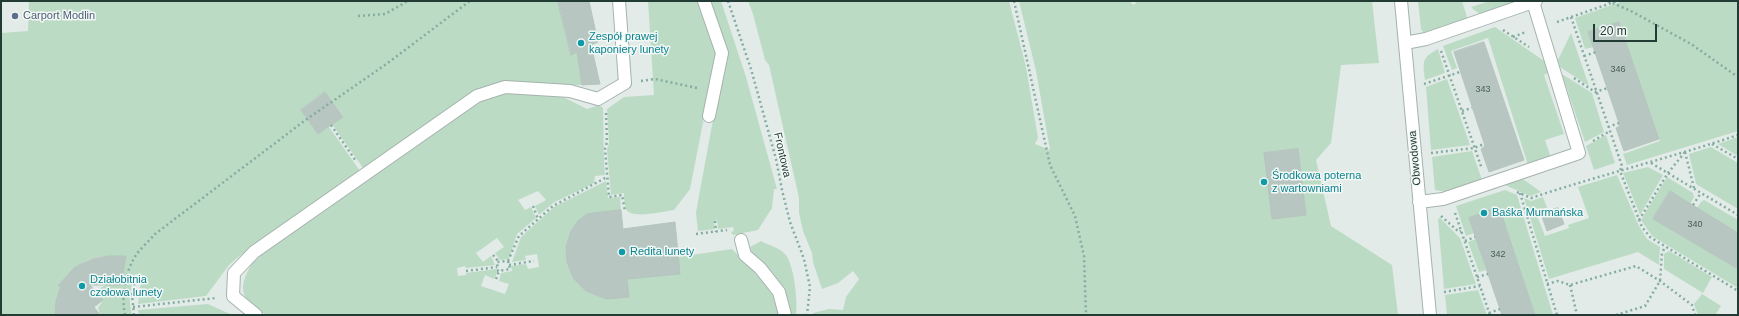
<!DOCTYPE html>
<meta charset="utf-8">
<style>
body{margin:0}
#map{position:relative;width:1739px;height:316px;overflow:hidden;background:#e2ebe7;font-family:Arial,sans-serif}
canvas{display:block}
.frame{position:absolute;inset:0;border:2px solid #233b35;pointer-events:none}
.scale{position:absolute;left:1593px;top:24px;width:64px;height:18px;box-sizing:border-box;border:2px solid #233b35;border-top:0;padding-left:5px;font-size:12px;line-height:14px;white-space:nowrap;color:#233b35;-webkit-text-stroke:3px #f2f8f5;paint-order:stroke}
</style>
<div id="map">
<canvas width="1739" height="316"></canvas>
<div class="frame"></div>
<div class="scale">20 m</div>
</div>
<script>
const ctx = document.querySelector('canvas').getContext('2d');
ctx.lineJoin = 'round';
function paint(path, color) {
  ctx.fillStyle = color;
  ctx.fill(path, 'evenodd');
}
function stroke(path, color, width, dash) {
  ctx.strokeStyle = color;
  ctx.lineWidth = width;
  ctx.lineCap = dash ? 'butt' : 'round';
  ctx.setLineDash(dash || []);
  ctx.stroke(path);
}
function label(font, color, halo, rows, align = 'center') {
  ctx.font = font + ' Arial,sans-serif';
  ctx.lineWidth = 3;
  ctx.setLineDash([]);
  ctx.textBaseline = 'middle';
  ctx.strokeStyle = halo;
  ctx.fillStyle = color;
  for (const [text, x, y, turn = 0] of rows) {
    ctx.save();
    ctx.translate(x, y);
    ctx.rotate((+turn || 0) * Math.PI / 180);
    ctx.textAlign = isNaN(turn) ? turn : align;
    if (halo) ctx.strokeText(text, 0, 0);
    ctx.fillText(text, 0, 0);
    ctx.restore();
  }
}
paint(new Path2D(`
 M29 1H558L570 54 577 52 582 85 504 84 474 93 363 168 332 124 343 116 325 92 301 110 318 134 329 127 360 171 237 258 229 265 206 296 138 304 140 287 145 276 135 274C130 288 128 300 132 315H100L98 308 103 300 95 291 106 285H120L125 257C83 251 57 273 56 315H1V33L28 31Z
 M648 1H699L717 48 716 56 690 189 674 210C664 211 631 220 626 209 624 204 624 198 624 193L611 195 607 150 609 143 607 109 624 97 654 95Z
 M706 1H721L746 77 777 189H774L772 208 758 230 733 235 731 232 734 231 733 227 718 229 717 220 714 221 715 229 698 231 696 213 698 201 725 55Z
 M748 1H1009L1026 67 1038 138 1035 144 1050 150 1036 71 1019 1H1129L1134 5 1137 1H1372L1379 63 1341 65 1331 143 1316 160 1331 226 1392 265 1398 315H813V313L829 309 843 310 846 297 859 279 853 271 838 283 822 289 813 262 812 253 803 231 799 213V198L769 65 765 60 753 14Z
 M1418 1H1462L1467 17 1465 21 1427 33 1423 32 1421 29Z
 M1490 1H1520L1482 15 1474 10 1471 7Z
 M1623 1H1738V131L1627 165 1623 154 1660 141 1619 22 1589 32 1594 47 1585 49 1575 18Z
 M1495 27 1547 63 1550 72 1544 75 1564 134 1545 140 1550 155 1548 158 1528 165 1488 38 1451 51 1457 68 1452 70 1443 46Z
 M1571 33 1589 86 1560 67 1558 60Z
 M1438 49 1445 73 1425 80C1423 62 1421 58 1438 49Z
 M1562 74 1592 93 1604 132 1585 142Z
 M1447 79 1470 145 1431 150 1426 87Z
 M528 93 563 97 587 109 599 105 603 108C604 131 603 153 605 175L595 176 594 183 553 203 539 215 535 206 546 200 538 191 518 200 525 210 531 207 536 218 517 234 509 259 500 260 495 253 504 247 497 238 476 253 483 262 491 256 495 265 466 268 465 266 457 268 458 276 466 275V273L496 269 497 273 494 279 485 275 481 286 505 294 509 284 499 281 501 273 512 271 511 266 526 264 528 269 539 267 537 254 525 256 526 260 512 262 521 237 554 207 606 181 608 198 620 197 621 210 574 279 586 291 606 299 627 279 678 257 732 249 776 293 781 315H267C260 312 257 309 252 305 235 289 246 277 253 260L479 100 505 94Z
 M1606 135 1615 163 1594 170 1586 146Z
 M1738 137V156L1718 144Z
 M1711 147 1738 163V209L1696 184 1689 154Z
 M1472 151 1482 180 1449 192 1435 190 1432 157Z
 M1648 167 1663 175 1640 215 1623 173Z
 M1617 175 1639 226 1647 239 1660 247 1659 265 1638 252 1549 279 1524 198 1531 201 1543 197 1547 208 1536 213 1545 236 1569 228 1568 225 1589 218 1578 187Z
 M1667 177 1693 193 1694 197 1690 204 1670 191 1653 219 1738 269V288L1652 236 1641 220Z
 M1523 179 1541 192 1530 196 1505 185Z
 M1505 190 1517 195 1553 315H1535L1499 208 1469 218 1474 233 1466 236 1456 206Z
 M1704 200 1738 220V228L1736 232 1697 208 1701 202Z
 M1440 218 1460 238 1476 284 1444 289 1438 219Z
 M1476 239 1486 270 1479 272 1468 242Z
 M761 241C768 245 780 248 785 254 794 263 798 303 796 315H788L755 260 750 247Z
 M1669 251 1712 277 1703 293 1664 269V254Z
 M1478 290 1487 315H1447L1445 295Z
 M1702 294 1721 306 1715 315H1698L1694 304Z
 M208 304 232 315H139L138 310Z`), '#bcdbc5');
const building = new Path2D(`
 M558 1H589L598 42 591 45 600 84 582 85 577 52 571 55Z
 M1619 22 1659 139 1624 151 1616 128 1620 126 1588 32Z
 M1484 42 1524 160 1489 172 1481 149 1485 146 1454 52Z
 M325 92 343 117 318 134 301 110Z
 M1298 149 1306 215 1272 219 1264 153Z
 M1670 191 1738 233V269L1653 219Z
 M1499 207 1535 315H1502L1474 233 1469 218Z
 M1558 208 1564 224 1547 231 1541 214Z
 M621 210 623 229 675 222 680 274 627 279 629 297 606 299 586 291 574 279 567 262 566 247 571 231 578 221 587 214Z
 M108 256H126L121 285H90L103 300 94 307 100 315H55L56 301 61 286H58L74 268 81 264 93 259Z`);
paint(building, '#b7c6c0');
stroke(building, '#b5c5be', 1);
const minor = new Path2D(`
 M704 1 722 53 709 116
 M1401 1 1430 315
 M1405 43 1426 39 1536 1
 M1419 202 1443 199 1579 153 1533 2
 M741 240 745 255 760 268 779 292 785 315
 M256 315 233 296 234 273 254 252 477 96 505 87 570 91 598 99 625 83 619 1`);
stroke(minor, '#a5b3ae', 14);
stroke(new Path2D(`
 M728 1 751 69 776 159 782 190 790 222 804 259 810 287 807 315
 M1014 1 1050 165 1075 216 1084 256 1086 315
 M1608 1 1631 11 1691 44 1738 77
 M358 16 385 14 408 1
 M1571 17 1622 166 1620 171 1642 227 1650 237 1738 291
 M1557 22 1617 1
 M1503 30 1529 47
 M1513 37 1526 32
 M1441 51 1482 169
 M1584 56 1596 52
 M1574 78 1595 92 1608 88
 M641 81 655 79 697 88
 M1424 84 1460 72
 M1462 111 1472 108
 M606 113 607 142 605 149 609 197 622 195 625 211
 M331 125 356 161
 M1608 127 1619 123
 M1593 141 1610 131
 M1712 144 1738 159
 M1685 152 1694 188
 M1431 153 1474 148 1484 144
 M1651 163 1738 215
 M1517 192 1531 198C1600 175 1670 158 1738 135
 M1520 193 1557 315
 M1693 205 1701 193
 M533 206 538 219
 M1455 213 1490 315
 M1441 216 1459 232 1461 231
 M1639 220 1668 173 1685 152
 M715 221 716 232
 M696 234 727 230
 M1465 241 1475 237
 M493 255 499 262
 M508 261 519 236 553 206 607 177
 M508 261 510 269 498 271 497 262Z
 M509 265 534 261
 M466 271 497 267
 M1477 277 1488 274
 M496 279 499 271
 M1547 284 1558 281 1570 285 1636 266 1660 281 1692 305 1695 315
 M1570 285 1577 315
 M1444 292 1480 286
 M133 307 216 298
 M1489 313 1500 309
 M125 315C121 296 125 272 136 255 141 248 149 241 155 234L307 119 385 65 470 1
 M134 315 132 295 135 280
 M1616 315 1645 306 1660 281 1662 253 1665 247`), '#84ada1', 2.5, [2, 3]);
stroke(minor, '#fff', 12);
for (const [x, y, r, color] of [
 [15,16,4,"#5c6f8a"],
 [581,43,4,"#0f9aa8"],
 [1264,182,4,"#0f9aa8"],
 [1484,213,4,"#0f9aa8"],
 [622,252,4,"#0f9aa8"],
 [82,286,4,"#0f9aa8"]
]) {
  const dot = new Path2D();
  dot.arc(x, y, r, 0, 2 * Math.PI);
  ctx.fillStyle = color;
  ctx.fill(dot);
  stroke(dot, '#f2f8f5', 1.5);
}
label('9px', '#485e58', null, [
 ["346",1618,70],
 ["343",1483,90],
 ["340",1695,225],
 ["342",1498,255]
]);
label('11px', '#4e5e75', '#f2f8f5', [
 ["Carport Modlin",23,16]
], 'left');
label('11px', '#0d838f', '#f2f8f5', [
 ["Zespół prawej",589,37],
 ["kaponiery lunety",589,50],
 ["Środkowa poterna",1272,176],
 ["z wartowniami",1272,189],
 ["Baśka Murmańska",1492,213],
 ["Redita lunety",630,252],
 ["Działobitnia",90,280],
 ["czołowa lunety",90,293]
], 'left');
label('11px', '#233b35', '#f2f8f5', [
 ["Frontowa",782,155,77],
 ["Obwodowa",1415,158,-95]
]);
</script>
